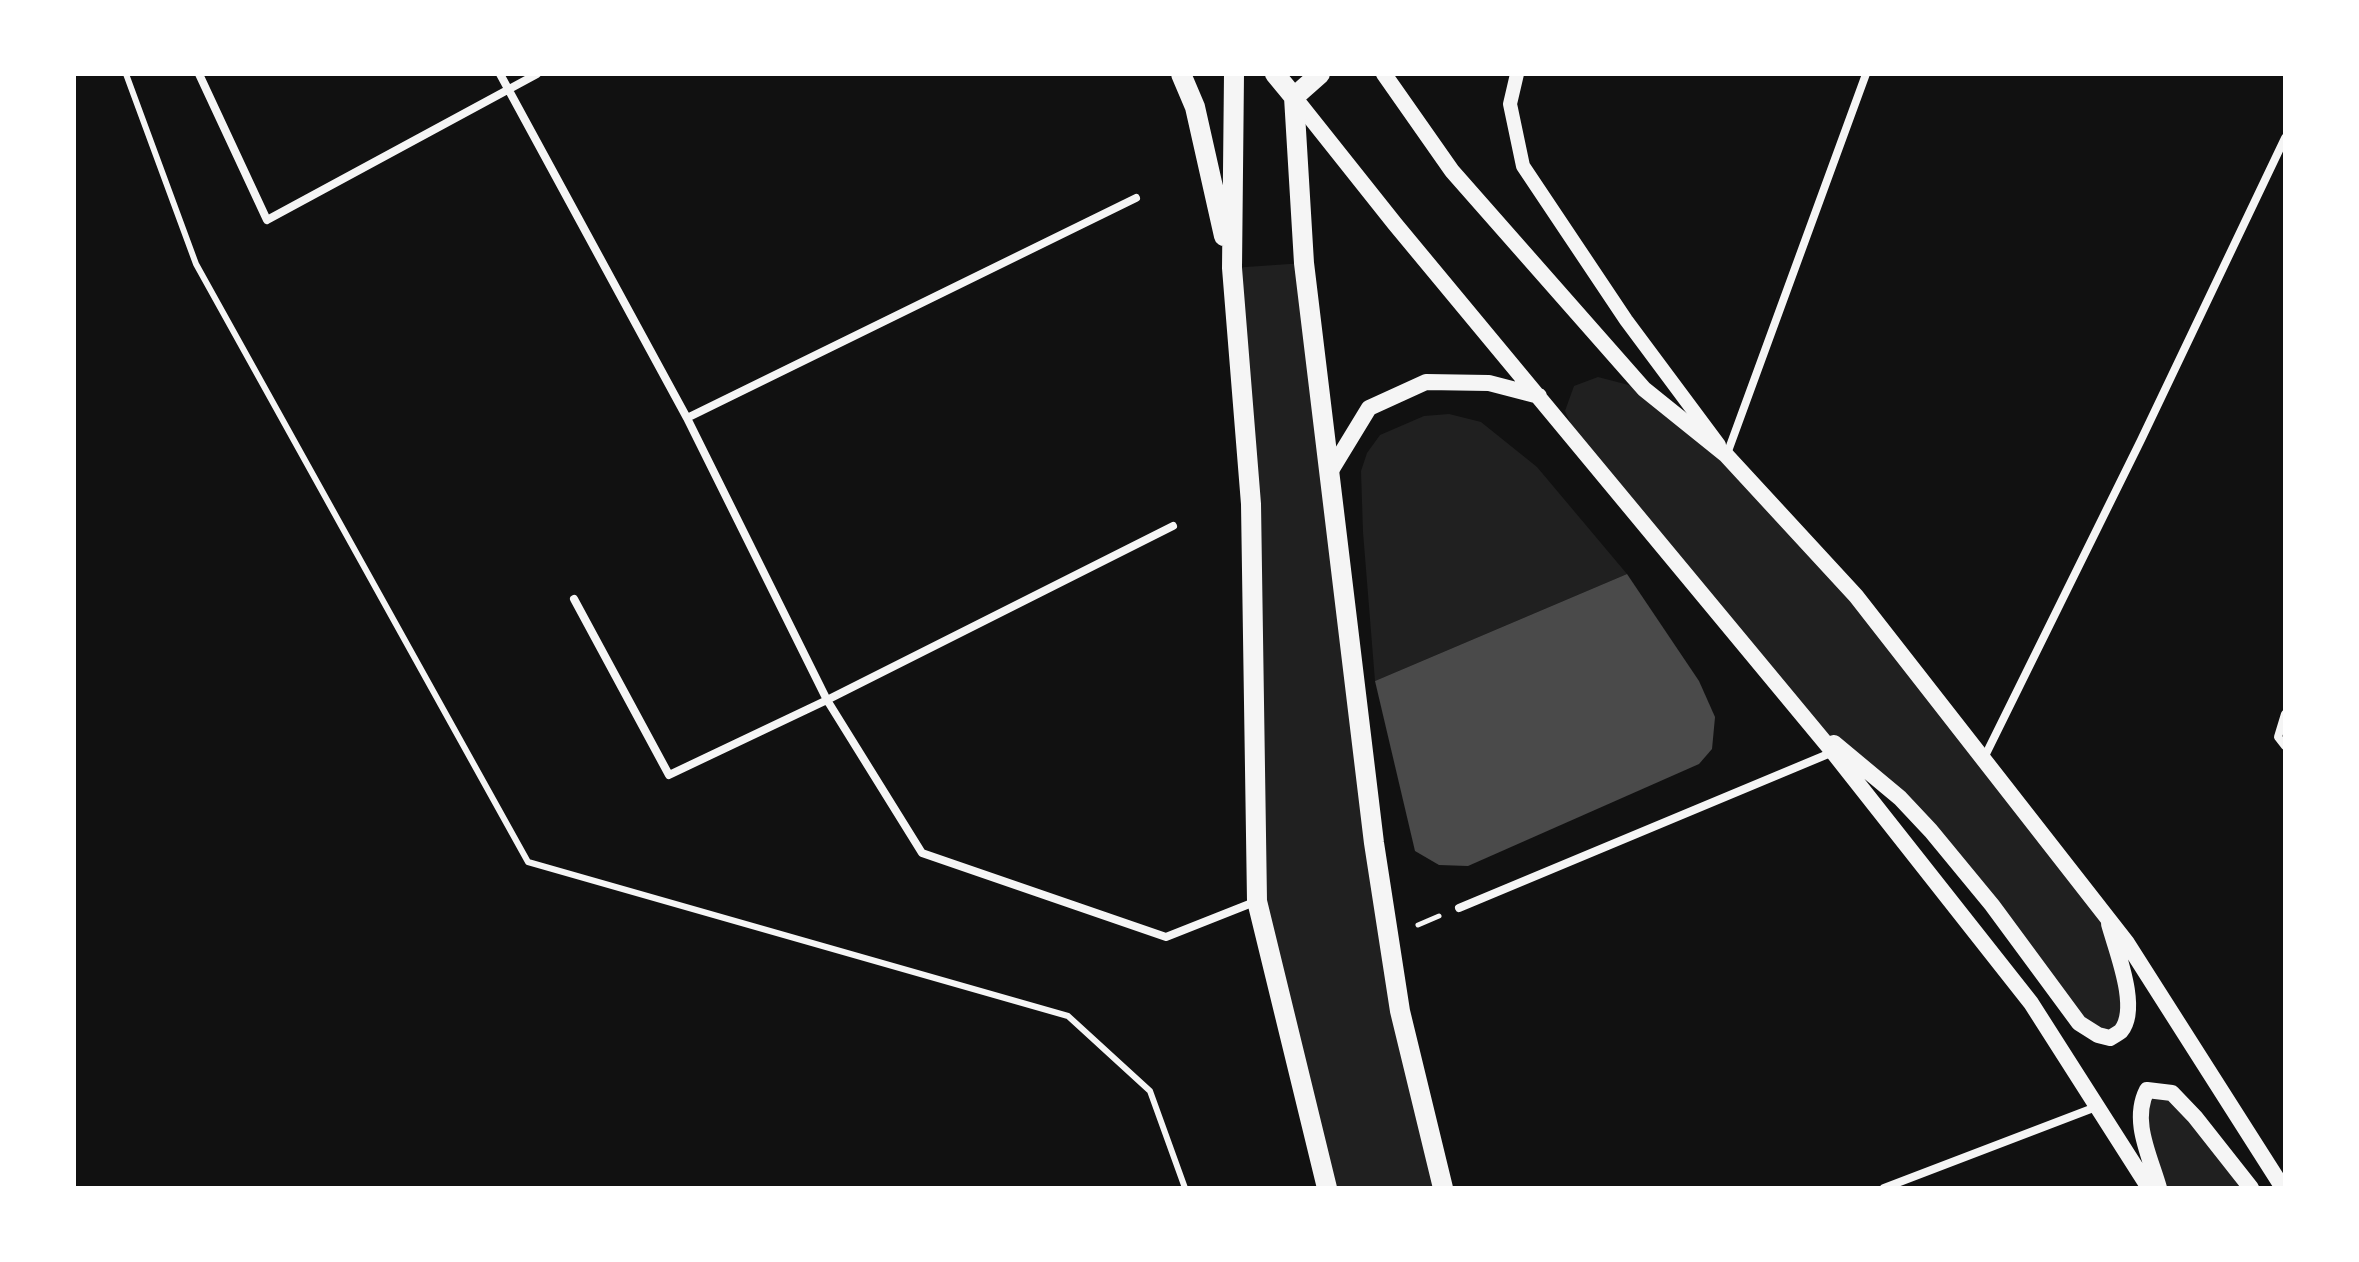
<!DOCTYPE html>
<style>
body{margin:0}
#map{position:relative;width:2359px;height:1262px;overflow:hidden;background:#111;font-family:Helvetica,sans-serif}
canvas{display:block}
.frame{position:absolute;inset:0;border:76px solid #fff;pointer-events:none}
</style>
<div id="map">
<canvas width="2359" height="1262"></canvas>
<div class="frame"></div>
</div>
<script>
const ctx = document.querySelector('canvas').getContext('2d');
ctx.lineJoin = 'round';
function paint(path, color) {
  ctx.fillStyle = color;
  ctx.fill(path, 'evenodd');
}
function stroke(path, color, width, dash) {
  ctx.strokeStyle = color;
  ctx.lineWidth = width;
  ctx.lineCap = dash ? 'butt' : 'round';
  ctx.setLineDash(dash || []);
  ctx.stroke(path);
}
paint(new Path2D(`
 M1304 263 1374 843 1443 1188H1327L1257 901 1232 268Z
 M1598 377 1644 389 1726 455 1856 596 2105 913 2125 979 2120 1031 2098 1035 1931 831 1808 722 1582 449 1565 411 1574 386Z
 M1449 414 1481 422 1537 467 1627 574 1375 681 1363 532 1361 471 1367 453 1380 435 1424 416Z
 M2147 1090 2172 1093 2251 1188H2159L2140 1103Z`), '#202020');
paint(new Path2D(`
 M1627 574 1699 681 1715 717 1712 749 1699 764 1468 866 1439 865 1415 851 1375 681Z`), '#4a4a4a');
stroke(new Path2D(`
 M1418 925 1439 916`), '#f5f5f5', 5);
stroke(new Path2D(`
 M126 74 196 264 528 862 1068 1016 1150 1091 1185 1188`), '#f5f5f5', 6);
stroke(new Path2D(`
 M199 74 267 220 537 74
 M500 74 687 418 827 700 922 853 1166 937 1257 901
 M687 418 1136 198
 M1727 454 1866 74
 M574 599 669 775 827 700 1173 526
 M2285 714 2278 737 2285 746
 M1984 758 2141 440 2285 138
 M1459 908 1833 752
 M1884 1188 2096 1107`), '#f5f5f5', 8);
stroke(new Path2D(`
 M1517 74 1510 104 1523 166 1626 320 1719 445`), '#f5f5f5', 14);
stroke(new Path2D(`
 M1384 74 1452 171 1644 389 1726 455 1856 596 2127 943 2283 1188
 M1294 97 1395 224 1833 752 2031 1003 2149 1188
 M1330 472 1369 408 1426 382 1489 383 1539 396
 M1834 743 1900 798 1931 831 1992 905 2079 1023 2098 1035 2110 1038C2112 1037 2120 1032 2121 1031 2140 1008 2116 950 2109 924
 M2159 1188C2150 1156 2131 1121 2147 1090L2172 1093 2195 1117 2251 1188`), '#f5f5f5', 16);
stroke(new Path2D(`
 M1181 74 1195 107 1224 236
 M1234 74 1232 268 1251 504 1257 901 1327 1188
 M1275 74 1294 97
 M1320 74 1294 97 1304 263 1374 843 1400 1011 1443 1188`), '#f5f5f5', 20);
</script>
